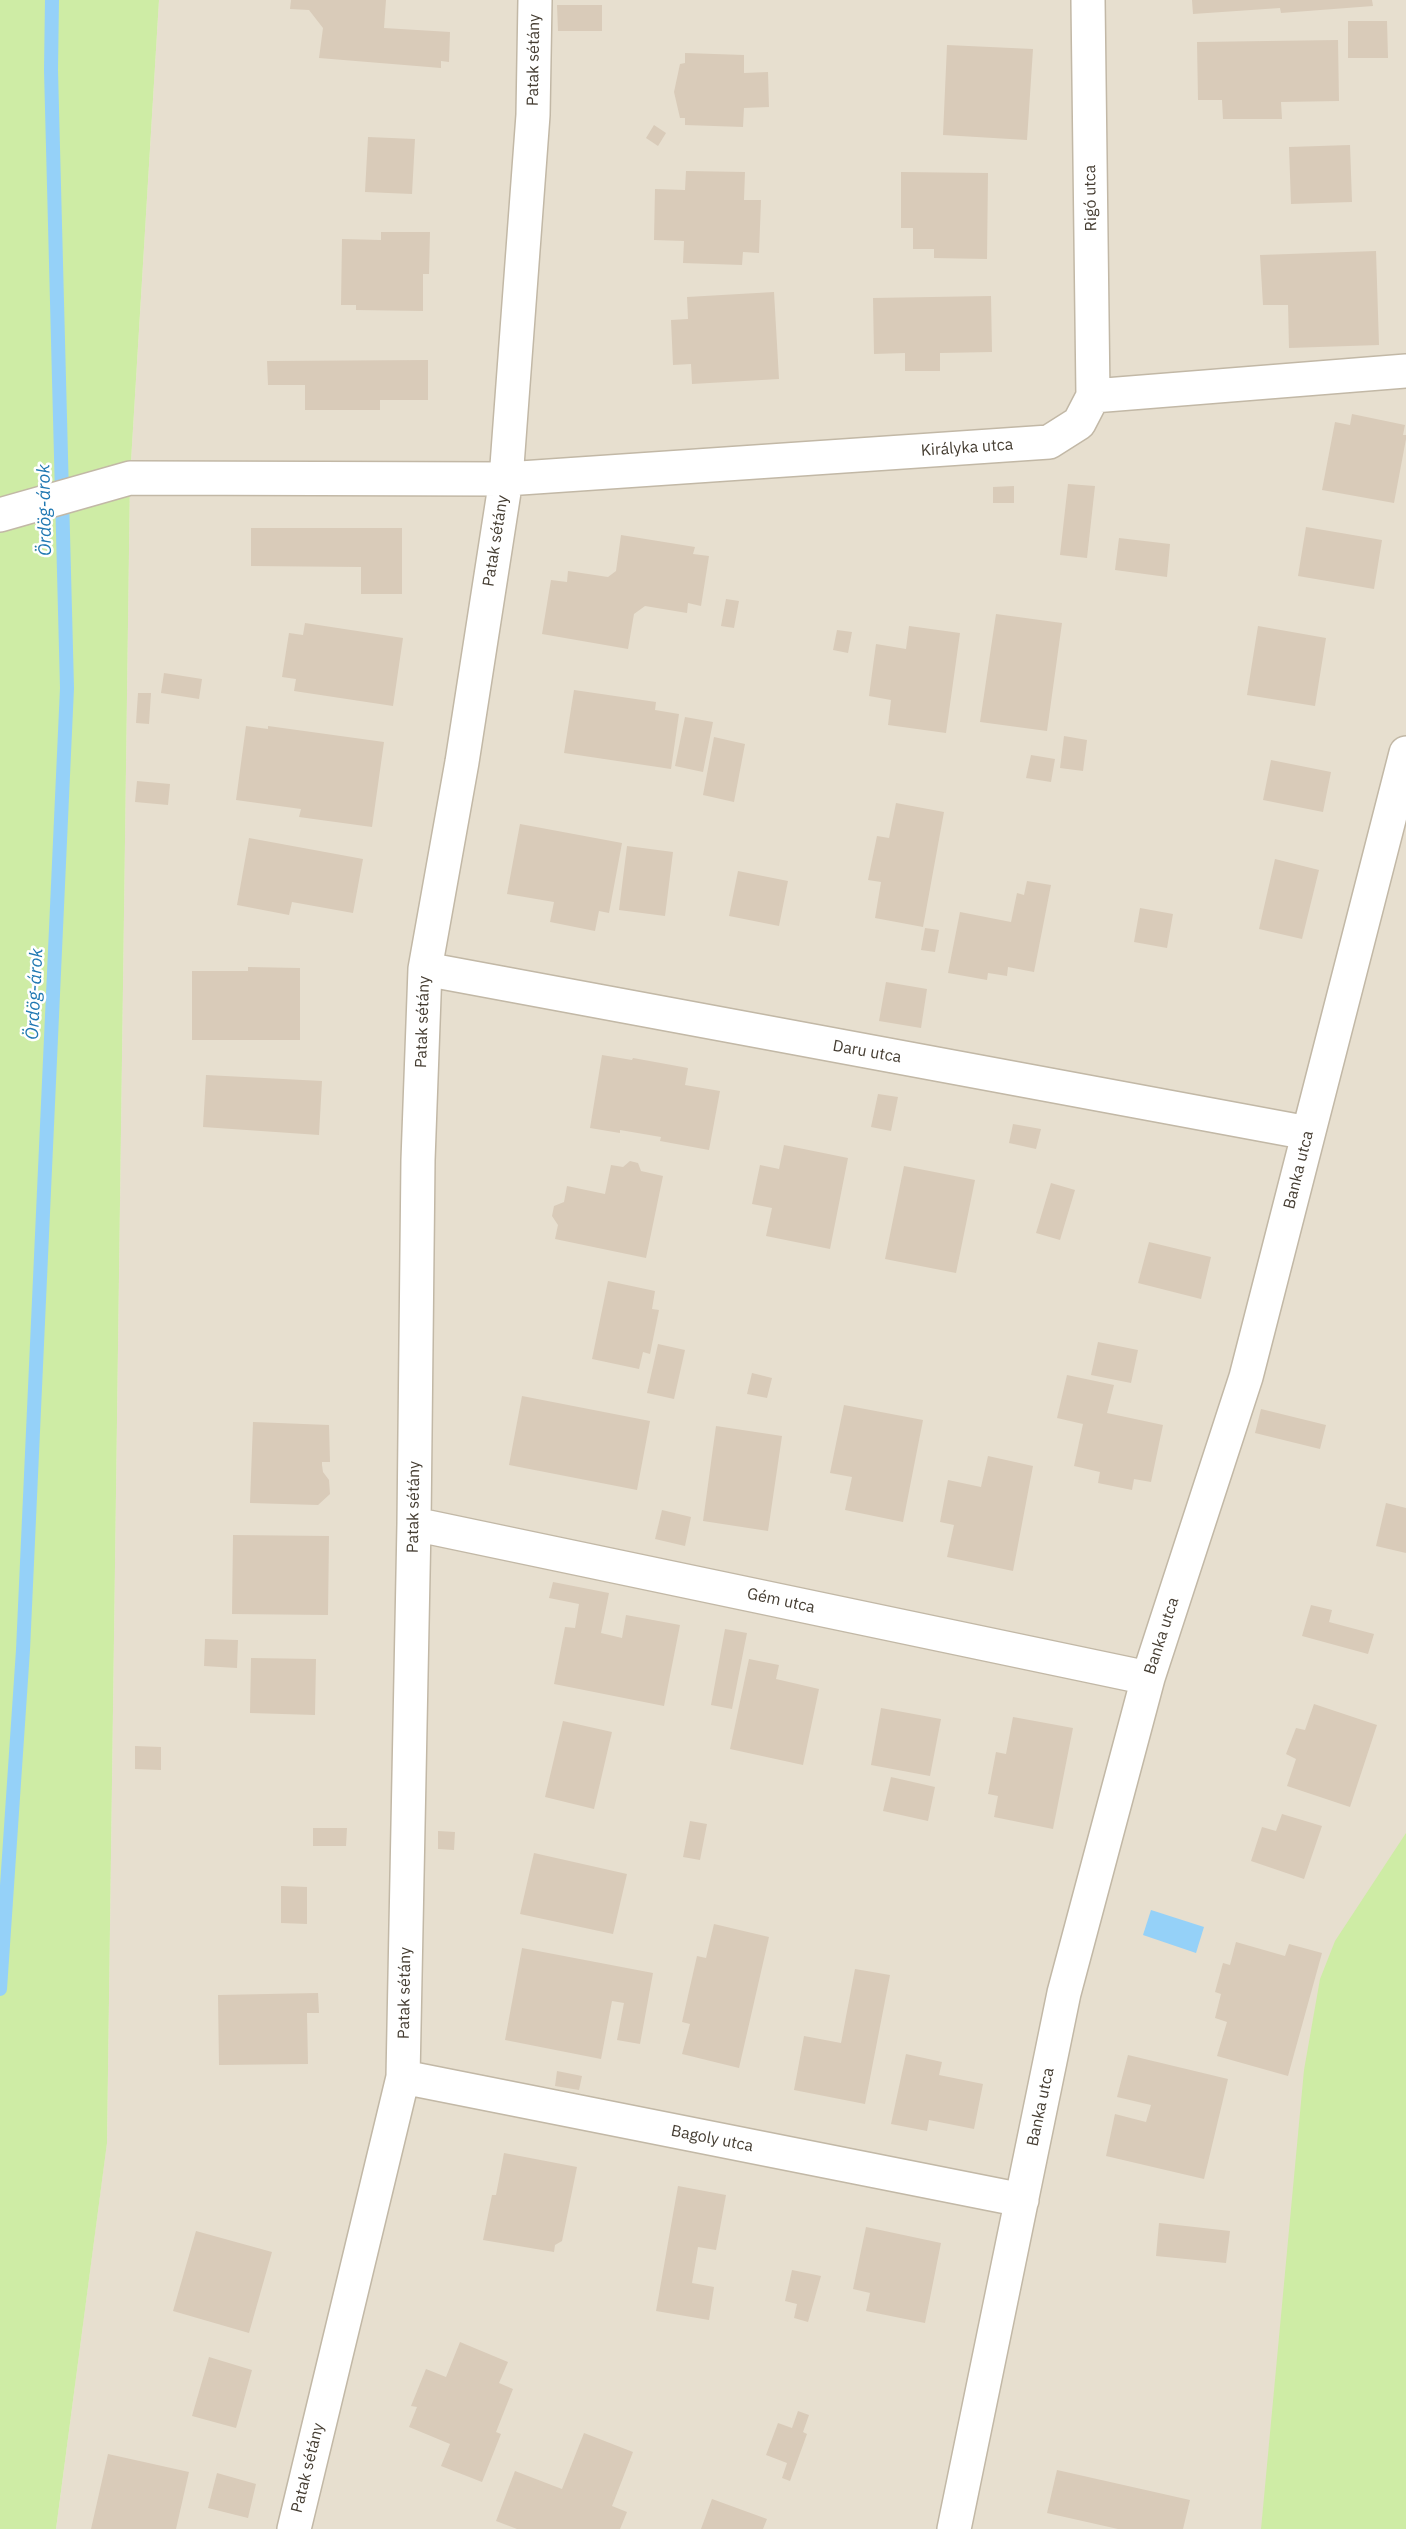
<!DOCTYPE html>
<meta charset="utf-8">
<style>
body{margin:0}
canvas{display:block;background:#f3ede1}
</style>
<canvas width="1406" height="2529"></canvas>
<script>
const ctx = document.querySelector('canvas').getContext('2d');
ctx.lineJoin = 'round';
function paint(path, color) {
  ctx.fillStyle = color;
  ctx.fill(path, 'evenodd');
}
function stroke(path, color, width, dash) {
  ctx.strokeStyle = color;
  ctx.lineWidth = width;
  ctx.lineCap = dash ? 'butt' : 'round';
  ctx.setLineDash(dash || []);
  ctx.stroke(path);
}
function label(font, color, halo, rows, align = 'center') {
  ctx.font = font + ' "IBM Plex Sans",sans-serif';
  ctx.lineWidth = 5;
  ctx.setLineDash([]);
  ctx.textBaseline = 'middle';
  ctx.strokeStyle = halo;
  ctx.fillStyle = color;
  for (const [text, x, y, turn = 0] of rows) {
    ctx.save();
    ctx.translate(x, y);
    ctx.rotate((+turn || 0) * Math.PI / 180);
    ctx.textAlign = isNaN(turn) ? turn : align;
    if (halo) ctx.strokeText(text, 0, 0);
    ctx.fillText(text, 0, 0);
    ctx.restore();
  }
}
paint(new Path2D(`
 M159 0H1406V1857L1285 2529H56L107 2142 130 478Z`), '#e7dfcf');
paint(new Path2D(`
 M0 0H159L130 478 107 2143 56 2529H0Z
 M1406 1833V2529H1261L1304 2070 1320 1979 1335 1941Z`), '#ceeca5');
paint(new Path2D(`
 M1151 1910 1204 1927 1196 1953 1143 1935Z`), '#95d1f8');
stroke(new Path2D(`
 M0 1989 23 1650 67 688 51 70 52 0`), '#95d1f8', 14);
paint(new Path2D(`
 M291 0H386L384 28 450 32 449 62 441 61V68L319 58 323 28 309 10 290 9Z
 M1192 0H1372L1373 6 1281 13 1280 8 1193 14Z
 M557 5H602V31H558Z
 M1348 21H1387L1388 58H1348Z
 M1338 40 1339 101 1281 102 1282 119H1223L1222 100H1198L1197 42Z
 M947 45 1033 49 1027 140 943 135Z
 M685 53 744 55V73L768 72 769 107 744 108 743 127 685 125V118H680L674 92 680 64 685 63Z
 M654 125 666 133 658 146 646 138Z
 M368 137 415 139 412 194 365 192Z
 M1350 145 1352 202 1291 204 1289 147Z
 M686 171 745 172 744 200H761L759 253 743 252 742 265 683 263 684 241 654 240 655 189 685 190Z
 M901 172 988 173 987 259 934 258V249H913V228H901Z
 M381 232H430L429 274H423V311L356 310V305H341L342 239 381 240Z
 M1376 251 1379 345 1289 348 1288 305H1263L1260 255Z
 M774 292 779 379 692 384 691 364 673 365 671 320 688 319 687 297Z
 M991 296 992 352 940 353V371H905V353L874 354 873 298Z
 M428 360V400H380V410H305V385H268L267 361Z
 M1352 414 1405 425 1403 435H1406V439L1394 503 1322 490 1335 422 1350 425Z
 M1068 484 1095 486 1087 558 1060 555Z
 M1014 486V503H993V487Z
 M1306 527 1382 540 1374 589 1298 576Z
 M251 528H402V594H361V567L251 566Z
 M621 535 695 547 693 554 709 556 701 606 688 603 687 613 645 606 634 614 628 649 542 634 551 580 567 582 568 571 608 577 616 571Z
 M1119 538 1170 544 1167 577 1115 570Z
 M726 599 739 601 734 628 721 626Z
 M996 614 1062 623 1047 731 980 722Z
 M305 623 403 638 393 706 294 691 296 679 282 677 289 633 303 635Z
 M909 626 960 633 946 733 888 725 891 700 869 696 876 644 906 649Z
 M1258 626 1326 638 1315 706 1247 695Z
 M837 630 852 632 848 653 833 650Z
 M164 673 202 679 199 699 161 693Z
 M574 690 656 702 655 710 679 714 671 769 564 753Z
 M138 693H151L149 724 136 723Z
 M685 717 713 722 703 772 675 766Z
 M246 726 268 729V726L384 742 372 827 299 817 301 809 236 800Z
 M1064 736 1087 740 1083 771 1060 768Z
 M714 737 745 744 734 802 703 795Z
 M1031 755 1055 759 1051 782 1026 778Z
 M1271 760 1331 772 1323 812 1263 800Z
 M137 781 170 784 168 805 135 802Z
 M896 803 944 812 923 927 875 918 881 882 868 880 877 836 889 838Z
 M520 824 622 843 609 913 599 911 595 931 550 922 554 902 507 894Z
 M249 838 363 859 353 913 292 902 289 915 237 905Z
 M627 846 673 852 665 916 619 910Z
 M1275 859 1319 870 1302 939 1259 929Z
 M738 871 788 881 779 926 729 916Z
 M1027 881 1051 885 1034 972 1008 967 1007 976 988 973 987 980 948 973 960 912 1011 922 1017 893 1024 895Z
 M1140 908 1173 914 1167 948 1134 942Z
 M925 928 939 930 935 952 921 950Z
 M248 967 300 968V1040H192V971H248Z
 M886 982 927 989 921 1028 879 1021Z
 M602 1055 632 1060 633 1058 688 1068 685 1085 720 1091 709 1150 660 1141 661 1137 620 1130V1133L590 1128Z
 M206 1075 322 1081 319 1135 203 1127Z
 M878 1094 898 1097 891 1131 871 1127Z
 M1013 1124 1041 1129 1036 1149 1009 1143Z
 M784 1145 848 1158 830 1249 766 1236 772 1208 752 1204 760 1165 779 1169Z
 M630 1161 638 1163 641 1171 663 1176 646 1258 555 1239 558 1225 552 1216 554 1206 564 1202 567 1186 605 1194 611 1165 623 1167Z
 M904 1166 975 1180 956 1273 885 1259Z
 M1051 1183 1075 1190 1060 1240 1036 1233Z
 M1149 1242 1211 1257 1201 1299 1138 1283Z
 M608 1281 655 1291 652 1309 659 1310 650 1354 643 1352 639 1369 592 1359Z
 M1098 1342 1138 1350 1131 1383 1091 1375Z
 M658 1344 685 1350 674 1399 647 1393Z
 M752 1373 772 1378 767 1398 747 1394Z
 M1067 1375 1114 1385 1107 1413 1163 1425 1151 1482 1134 1479 1132 1490 1098 1483 1100 1472 1074 1466 1083 1424 1057 1418Z
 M522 1396 650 1421 637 1490 509 1465Z
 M844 1405 923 1420 903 1522 845 1510 852 1477 830 1473Z
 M1261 1409 1326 1425 1320 1449 1255 1433Z
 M253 1422 329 1425 330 1462H322V1465L323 1472 329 1480 330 1494 318 1505 250 1503Z
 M716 1426 782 1436 768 1531 703 1521Z
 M988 1456 1033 1466 1013 1571 947 1557 954 1525 940 1522 948 1480 981 1487Z
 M1386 1503 1406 1508V1553L1376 1546Z
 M662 1510 691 1517 685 1546 655 1539Z
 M233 1535 329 1536 328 1615 232 1614Z
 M553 1582 609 1593 601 1633 622 1638 626 1615 680 1625 664 1706 554 1684 565 1627 575 1628 579 1604 549 1598Z
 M1311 1605 1332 1610 1329 1622 1374 1634 1368 1654 1302 1636Z
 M725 1629 747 1633 732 1709 711 1705Z
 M205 1639 238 1640 237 1668 204 1666Z
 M251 1658 316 1659 315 1715 250 1713Z
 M749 1659 779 1665 776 1679 819 1689 803 1765 730 1749Z
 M1314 1704 1377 1725 1350 1807 1287 1786 1296 1759 1286 1754 1296 1728 1305 1730Z
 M881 1708 941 1719 930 1776 871 1765Z
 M1013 1717 1073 1728 1053 1829 994 1817 998 1796 988 1794 996 1752 1006 1754Z
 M563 1721 612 1732 594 1809 545 1797Z
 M135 1746 161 1747V1770L135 1769Z
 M891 1777 935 1787 928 1821 883 1811Z
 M1282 1814 1322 1826 1304 1879 1251 1861 1262 1827 1276 1831Z
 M690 1821 707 1824 700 1860 683 1857Z
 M313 1828H347L346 1846H313Z
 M438 1831 455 1832 454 1850 438 1849Z
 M534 1853 627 1874 613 1934 520 1914Z
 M281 1886 307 1887V1924L281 1923Z
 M714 1924 769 1937 739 2068 682 2054 690 2024 682 2022 697 1956 706 1958Z
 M1236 1942 1285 1956 1289 1944 1322 1953 1288 2076 1217 2056 1227 2022 1215 2018 1221 1994 1215 1992 1223 1963 1230 1965Z
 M522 1948 653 1973 640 2044 617 2040 624 2003 612 2001 601 2059 505 2040Z
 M855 1969 890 1975 865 2104 794 2090 804 2036 841 2043Z
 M318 1993 319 2013H307L308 2064 219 2065 218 1995Z
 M906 2054 942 2062 939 2075 983 2084 974 2129 929 2120 927 2131 891 2124Z
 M1128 2055 1228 2079 1204 2179 1106 2156 1115 2114 1146 2122 1151 2105 1117 2097Z
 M557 2071 582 2076 579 2090 555 2086Z
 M504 2153 577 2167 562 2241 555 2245 554 2252 483 2240 492 2195H496Z
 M678 2186 726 2195 716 2250 698 2247 692 2283 714 2287 709 2320 656 2311Z
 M1159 2223 1230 2231 1226 2263 1156 2256Z
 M866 2227 941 2243 925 2323 866 2311 870 2293 853 2289Z
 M196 2231 272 2252 249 2333 173 2311Z
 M792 2270 821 2276 808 2322 794 2318 797 2304 785 2301Z
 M460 2342 508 2362 499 2383 513 2389 496 2432 501 2434 482 2482 441 2466 450 2444 409 2427 417 2407 411 2406 426 2369 446 2377Z
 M209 2357 252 2370 236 2428 192 2416Z
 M798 2411 809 2415 803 2432 807 2434 790 2481 782 2478 787 2463 766 2455 778 2423 792 2428Z
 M584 2433 633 2452 612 2506 627 2512 620 2529H517L496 2521 515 2471 562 2489Z
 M108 2454 189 2472 176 2529H91Z
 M1057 2470 1190 2500 1183 2529H1118L1047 2513Z
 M217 2473 256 2484 248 2518 208 2508Z
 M712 2499 767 2519 763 2529H701Z`), '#d9cbb9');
const street = new Path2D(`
 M1093 396 1406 371
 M0 515 130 478 506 479 1049 442 1079 423 1093 396 1088 0
 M425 969 1308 1133
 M414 1524 1148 1678
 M403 2077 1022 2200
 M294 2529 403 2077 414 1524 418 1160 425 969 462 762 506 479 533 115 535 0
 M954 2529 1064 1993 1148 1678 1246 1377 1406 753`);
stroke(street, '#c2b8a6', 36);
stroke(street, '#fff', 33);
label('16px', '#453d32', '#fff', [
 ["Patak sétány",534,60,-89],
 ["Rigó utca",1091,198,-91],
 ["Királyka utca",967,448,-4],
 ["Patak sétány",496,541,-81],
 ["Patak sétány",423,1022,-88],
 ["Daru utca",867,1052,10],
 ["Banka utca",1299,1170,-76],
 ["Patak sétány",414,1507,-89],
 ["Gém utca",781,1601,12],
 ["Banka utca",1162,1636,-72],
 ["Patak sétány",405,1993,-89],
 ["Banka utca",1041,2107,-78],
 ["Bagoly utca",712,2139,11],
 ["Patak sétány",308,2468,-76]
]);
label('italic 18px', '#2078b2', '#fff', [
 ["Ördög-árok",45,510,-91],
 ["Ördög-árok",35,994,-87]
]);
</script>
